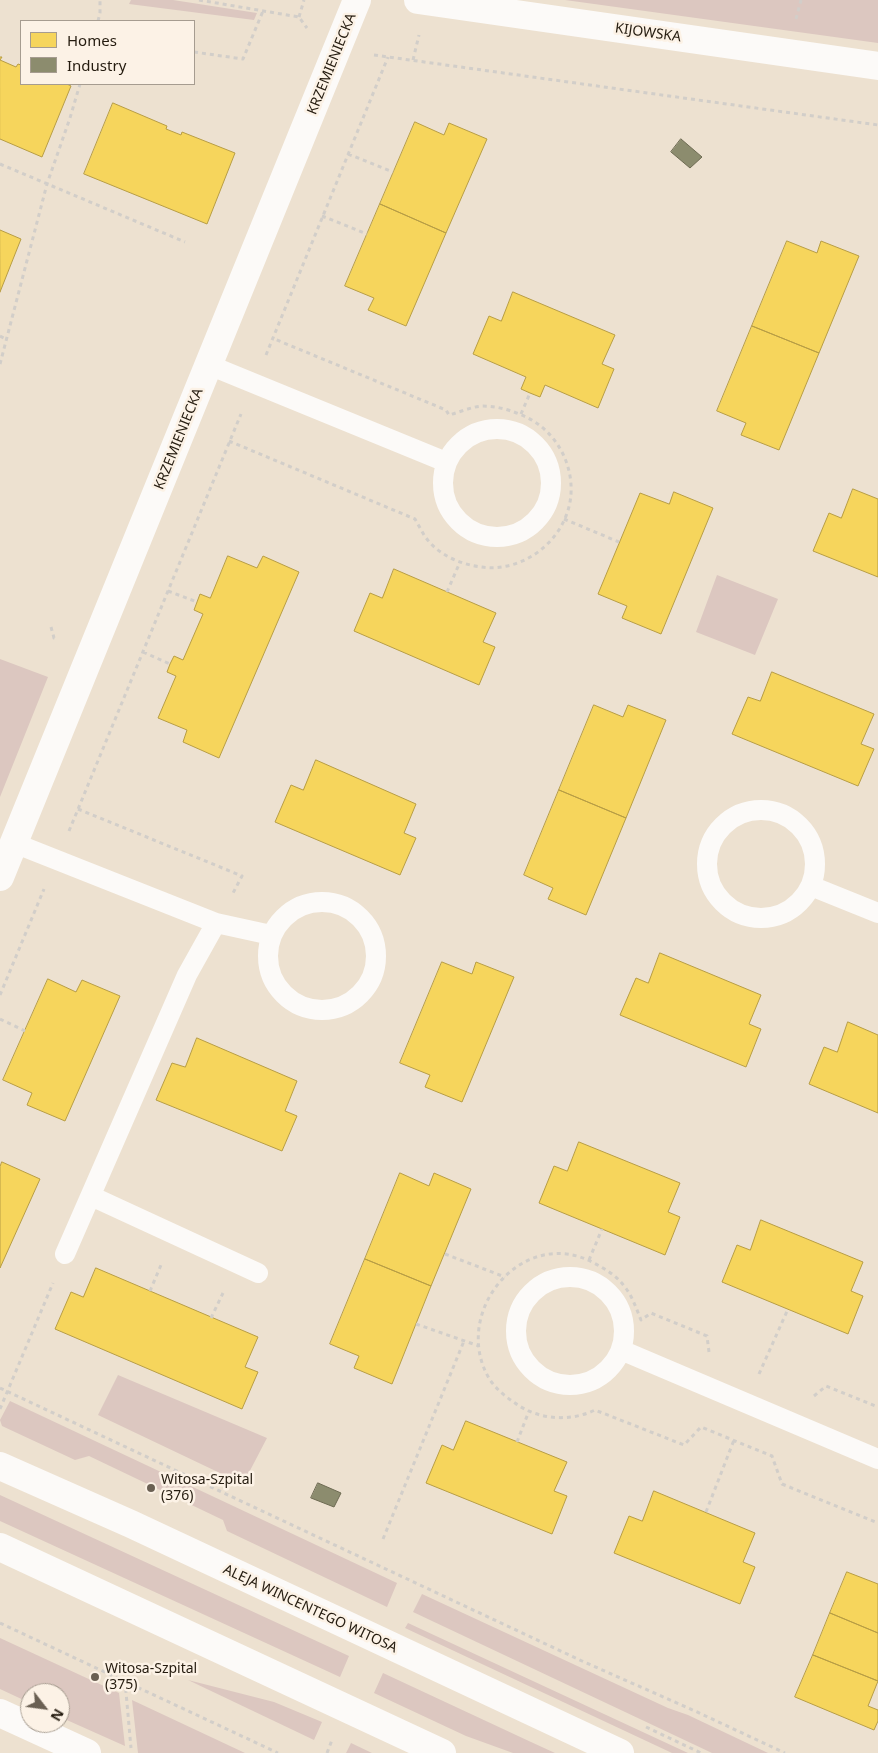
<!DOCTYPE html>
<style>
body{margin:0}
#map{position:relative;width:878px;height:1753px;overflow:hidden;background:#ede1d0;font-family:"Noto Sans",sans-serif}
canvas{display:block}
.legend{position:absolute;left:20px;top:20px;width:175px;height:65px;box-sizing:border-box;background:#fcf2e6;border:1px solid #a69c90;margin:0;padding:6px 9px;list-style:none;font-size:15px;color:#241b0f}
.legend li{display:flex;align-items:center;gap:10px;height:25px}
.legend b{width:25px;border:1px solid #a69c90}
.north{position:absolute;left:20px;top:1683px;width:50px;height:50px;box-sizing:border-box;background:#fcf2e6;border:1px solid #a69c90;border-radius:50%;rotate:120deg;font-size:14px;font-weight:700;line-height:20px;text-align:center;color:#241b0f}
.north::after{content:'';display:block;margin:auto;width:18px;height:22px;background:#6a6053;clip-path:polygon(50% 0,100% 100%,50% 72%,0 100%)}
</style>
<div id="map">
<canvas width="878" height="1753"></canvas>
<ul class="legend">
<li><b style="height:14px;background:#f6d55c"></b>Homes</li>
<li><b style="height:14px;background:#8c8c6e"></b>Industry</li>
</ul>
<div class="north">N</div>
</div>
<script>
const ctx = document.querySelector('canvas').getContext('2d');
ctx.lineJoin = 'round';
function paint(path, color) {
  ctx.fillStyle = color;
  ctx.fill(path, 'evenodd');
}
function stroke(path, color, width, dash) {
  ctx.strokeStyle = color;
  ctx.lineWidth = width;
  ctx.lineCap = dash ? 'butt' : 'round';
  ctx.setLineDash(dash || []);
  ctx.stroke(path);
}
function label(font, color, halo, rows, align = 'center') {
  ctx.font = font + ' "Noto Sans",sans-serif';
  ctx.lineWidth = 5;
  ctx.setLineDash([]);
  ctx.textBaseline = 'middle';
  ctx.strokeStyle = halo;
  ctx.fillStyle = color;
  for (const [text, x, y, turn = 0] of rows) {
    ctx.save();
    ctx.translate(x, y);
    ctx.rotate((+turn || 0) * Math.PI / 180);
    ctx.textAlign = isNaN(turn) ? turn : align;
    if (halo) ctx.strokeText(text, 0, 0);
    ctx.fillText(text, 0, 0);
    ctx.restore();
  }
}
paint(new Path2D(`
 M131 0H173L257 13 254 20 129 4Z
 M565 0H878V43Z
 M717 575 778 599 755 655 696 632Z
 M0 659 48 677 0 797Z
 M118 1375 267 1438 243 1484 98 1415Z
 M10 1401 397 1583 387 1607 227 1531 223 1520 89 1456 75 1460 2 1426 0 1420Z
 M0 1495 349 1656 340 1677 0 1521Z
 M422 1594 668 1708 688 1715 768 1753H712L413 1612Z
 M408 1623 688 1753H672L405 1628Z
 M0 1638 119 1693 125 1746 60 1717V1693H30V1703L0 1689Z
 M383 1673 531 1742 555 1753H513L466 1736 374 1693Z
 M188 1680 274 1702 322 1722 314 1740Z
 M132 1700 245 1753H138Z
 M351 1743 372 1753H346Z`), '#dcc7c0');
const homes = new Path2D(`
 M0 57H2L0 60 16 67 18 64 21 65V84H67L71 86 42 157 0 139Z
 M113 103 167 126 166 129 181 135 182 132 235 153 207 224 84 174Z
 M415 122 444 135 449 123 487 139 446 233 380 204Z
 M380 204 446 233 406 326 368 310 374 298 345 286Z
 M0 230 21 239 0 292Z
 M787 241 817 253 821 241 859 256 819 353 752 326Z
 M513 292 615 335 602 364 614 369 598 408 545 385 540 397 530 393 521 389 526 377 473 354 489 316 501 321Z
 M752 326 819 353 779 450 741 435 746 423 717 411Z
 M853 489 878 499V577L813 551 829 513 841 518Z
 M674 492 713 508 661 634 622 618 627 606 598 594 640 493 669 504Z
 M228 556 257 568 263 556 299 572 219 758 183 742 187 730 158 718 176 676 167 672 170 664 174 656 183 660 203 614 194 610 200 594 210 598Z
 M394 569 496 613 483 642 495 647 479 685 354 631 370 593 382 598Z
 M772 672 874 714 861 744 874 749 858 786 732 734 748 697 760 701Z
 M594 705 623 717 628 705 666 720 626 818 559 790Z
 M316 760 416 804 404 833 416 838 400 875 275 822 291 785 303 790Z
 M559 790 626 818 586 915 548 899 553 888 524 875Z
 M660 953 761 995 749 1024 761 1029 746 1067 620 1015 636 978 648 983Z
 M442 962 472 974 476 962 514 977 462 1102 425 1087 430 1075 400 1063Z
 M48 979 76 992 82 980 120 996 65 1121 27 1105 32 1093 3 1080Z
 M848 1022 878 1035V1113L809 1084 824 1047 837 1052Z
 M197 1038 297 1081 285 1111 297 1116 282 1151 156 1100 172 1063 185 1067Z
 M579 1142 680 1183 668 1212 680 1217 665 1255 539 1203 554 1166 567 1171Z
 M2 1162 40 1179 0 1268V1167Z
 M400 1173 429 1186 434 1173 471 1189 431 1286 365 1259Z
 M761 1220 863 1262 851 1291 863 1296 848 1334 722 1282 737 1245 750 1250Z
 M365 1259 431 1286 392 1384 354 1368 359 1356 330 1344Z
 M96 1268 258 1337 245 1367 258 1372 242 1409 55 1329 71 1292 83 1297Z
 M466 1421 567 1462 554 1491 567 1496 552 1534 426 1483 442 1445 453 1450Z
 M654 1491 755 1533 743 1562 755 1567 740 1604 614 1553 629 1516 642 1521Z
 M847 1572 878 1584V1633L830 1613Z
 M830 1613 878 1633V1681L813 1655Z
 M813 1655 878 1681 868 1706 878 1710V1721L874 1730 795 1697Z`);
paint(homes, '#f6d55c');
stroke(homes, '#b79d45', 1);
const industry = new Path2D(`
 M681 139 702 157 690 168 671 152Z
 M318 1483 341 1493 334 1507 311 1498Z`);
paint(industry, '#8c8c6e');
stroke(industry, '#6d6a52', 1);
stroke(new Path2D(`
 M199 0 299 17 307 28
 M299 17 304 0
 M796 19 801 0
 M98 21 100 13V0
 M194 52 243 59 263 11
 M374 55 878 125
 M413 60 419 35
 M348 154 393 172
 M0 164 185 242
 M322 216 367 234
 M0 336 6 339
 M266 355 388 57
 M0 364 47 184 70 118 80 84
 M521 414 530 393
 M229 441 415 519C418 524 421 530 424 535 436 554 461 565 482 567 525 573 568 538 571 494 573 459 552 426 519 414 507 409 495 406 482 406 471 407 460 412 449 415L446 410 272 338
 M564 519 619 542
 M168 591 197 602
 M447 592 460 562
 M51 627 54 638 58 639
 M143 652 170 664
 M78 809 242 876 232 895
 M69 831 241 414
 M0 995 44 889
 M0 1019 25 1031
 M445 1254 505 1277
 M589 1260 602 1229
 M150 1291 161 1265
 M211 1318 223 1293
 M416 1324 479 1346
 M709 1352 707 1336 651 1313 641 1320C636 1308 632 1295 624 1286 616 1275 605 1269 594 1263 523 1224 449 1313 490 1380 497 1390 506 1397 515 1403 538 1420 570 1422 595 1410L684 1445 701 1427 772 1456 782 1484 878 1523
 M759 1374 788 1309
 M0 1388 582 1661 695 1711 785 1753
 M814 1396 826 1386 878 1407
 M0 1409 53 1283
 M517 1442 529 1411
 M706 1512 734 1440
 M383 1539 464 1341
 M0 1623 278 1753
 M125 1681 131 1748
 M646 1727 701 1753
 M327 1753 332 1740`), '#d2cec9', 3, [4, 4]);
stroke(new Path2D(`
 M209 365 446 462
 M443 483a54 54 0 1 1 108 0a54 54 0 1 1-108 0Z
 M707 864a54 54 0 1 1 108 0a54 54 0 1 1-108 0Z
 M14 843 216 923 271 935
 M811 886 878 913
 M268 956a54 54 0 1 1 108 0a54 54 0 1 1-108 0Z
 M91 1196 258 1273
 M65 1254 187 975 216 923
 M516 1331a54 54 0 1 1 108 0a54 54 0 1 1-108 0Z
 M621 1350 878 1459`), '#fcfaf8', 20);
stroke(new Path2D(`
 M418 0 878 66
 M0 877 357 0
 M0 1713 87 1753`), '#fcfaf8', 28);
stroke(new Path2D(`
 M0 1466 131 1524 620 1753
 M0 1547 442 1753`), '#fcfaf8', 28);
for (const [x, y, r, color] of [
 [151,1488,5,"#6a6053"],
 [95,1677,5,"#6a6053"]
]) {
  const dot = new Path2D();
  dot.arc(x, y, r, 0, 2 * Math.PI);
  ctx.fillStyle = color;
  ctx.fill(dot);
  stroke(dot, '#fcf2e6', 2);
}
label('14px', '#241b0f', '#fcf2e6', [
 ["KIJOWSKA",648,33,8],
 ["KRZEMIENIECKA",332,64,-68],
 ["KRZEMIENIECKA",179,439,-68],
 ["ALEJA WINCENTEGO WITOSA",310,1609,25]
]);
label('14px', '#241b0f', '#fcf2e6', [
 ["Witosa-Szpital",161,1480],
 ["(376)",161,1496],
 ["Witosa-Szpital",105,1669],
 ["(375)",105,1685]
], 'left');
</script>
